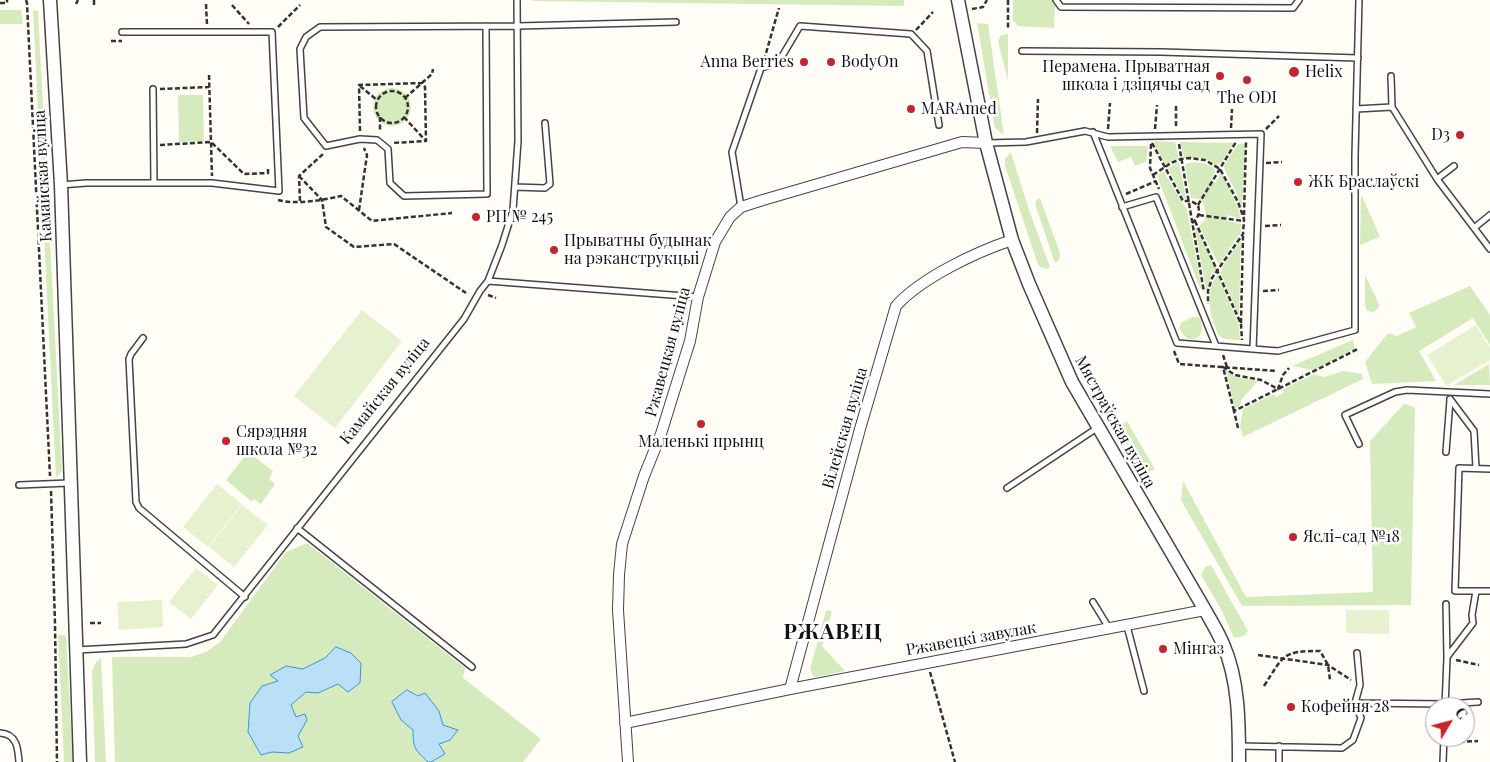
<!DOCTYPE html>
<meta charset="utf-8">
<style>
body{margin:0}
#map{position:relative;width:1490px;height:762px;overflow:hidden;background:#fffdf5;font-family:"Playfair Display",serif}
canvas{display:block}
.north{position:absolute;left:1425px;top:697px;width:50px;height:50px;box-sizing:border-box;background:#fff;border:1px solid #a0a0a0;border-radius:50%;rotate:53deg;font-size:14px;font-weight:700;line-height:20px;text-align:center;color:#111}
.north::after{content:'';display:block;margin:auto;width:18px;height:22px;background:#c4262e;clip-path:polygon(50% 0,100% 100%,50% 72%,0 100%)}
</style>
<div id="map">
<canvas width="1490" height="762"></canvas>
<div class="north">С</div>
</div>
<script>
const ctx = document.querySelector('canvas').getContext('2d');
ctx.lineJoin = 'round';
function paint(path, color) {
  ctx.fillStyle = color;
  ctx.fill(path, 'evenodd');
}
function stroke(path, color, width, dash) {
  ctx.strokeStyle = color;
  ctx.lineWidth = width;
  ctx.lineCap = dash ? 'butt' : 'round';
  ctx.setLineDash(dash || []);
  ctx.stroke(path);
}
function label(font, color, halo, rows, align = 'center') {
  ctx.font = font + ' "Playfair Display",serif';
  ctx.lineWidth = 5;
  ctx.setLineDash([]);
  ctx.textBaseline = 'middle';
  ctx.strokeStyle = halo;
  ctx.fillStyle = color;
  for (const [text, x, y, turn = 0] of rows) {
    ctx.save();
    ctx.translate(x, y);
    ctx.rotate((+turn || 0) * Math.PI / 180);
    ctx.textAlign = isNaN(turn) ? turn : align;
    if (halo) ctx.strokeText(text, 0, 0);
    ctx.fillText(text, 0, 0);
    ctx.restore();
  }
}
paint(new Path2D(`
 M532 0H904V6L533 1Z
 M1013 0H1053L1055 2 1054 28 1018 26 1013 20Z
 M0 10H21L23 24H0Z
 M33 10 38 11 62 471 56 478Z
 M977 23 988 24 1004 135 995 128Z
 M1008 34V81L998 41 1001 35Z
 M373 107a19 19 0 1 1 38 0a19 19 0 1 1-38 0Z
 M178 95H203L204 141 179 142Z
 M1155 141 1175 142 1179 159 1165 165 1154 144Z
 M1180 142 1234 143 1221 163 1216 165 1205 158H1184Z
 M1238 144H1246L1242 208 1234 188 1225 171 1224 166Z
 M1110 146H1148L1146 162 1135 166 1131 157 1118 162Z
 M1011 153 1030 213 1050 267 1047 269 1042 268 1038 265 1005 166V158Z
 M1179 162 1186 198 1184 199 1168 168Z
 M1194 162 1206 164 1214 168 1215 171 1211 180 1215 183 1221 173C1229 188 1237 201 1241 219L1228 215 1227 221 1241 224V232L1219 265 1199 226 1205 220 1206 214 1203 202 1199 199 1191 198 1185 166 1186 164Z
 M1163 171 1187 210 1202 289 1200 288 1157 176Z
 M1361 194 1380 237 1360 245Z
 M1040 198 1060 253 1059 260 1055 263 1035 204 1036 200Z
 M1197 228 1216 269 1211 275 1207 294 1195 229Z
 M1241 240 1239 316 1221 274 1223 266Z
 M1218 274 1239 325 1240 340C1235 339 1226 341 1221 337 1218 335 1217 331 1215 327 1209 311 1206 289 1218 274Z
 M1365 275 1379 304V307L1374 312 1367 311 1365 305Z
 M1470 286 1490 315V345L1473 318 1419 351 1436 381 1372 384 1365 362 1388 333 1397 336 1416 327 1409 313Z
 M1193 317H1199C1210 338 1187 350 1179 327L1182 322Z
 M1353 340 1355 349 1314 370 1292 366Z
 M1489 364 1490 385H1454Z
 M1226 371 1236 377 1258 381 1242 399 1240 406 1235 408Z
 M1344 371 1362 374 1363 379 1243 437 1240 427 1243 409 1274 394 1276 397 1283 393V389L1314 374 1323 377Z
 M1404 404 1415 407 1411 605 1242 606 1181 500 1183 481 1246 597 1373 592 1370 441Z
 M1127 421 1155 469 1149 472 1144 471 1121 435V426Z
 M248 452 273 471 269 479 275 484 261 504 254 499 252 502 226 480Z
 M307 543 465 668 463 678 541 739 523 762H115L112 657H191L206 652 220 642 286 552Z
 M1211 565 1248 631 1244 636 1234 638 1222 611 1201 575 1205 567Z
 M826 610 832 611 822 646 845 671 816 677 813 676 810 669Z
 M58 634 66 636 73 762H64Z
 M101 658 106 762H95L92 671 96 662Z`), '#d5ebbd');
paint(new Path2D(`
 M362 310 402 341 335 428 294 396Z
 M1476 325 1490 348V360L1446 386 1427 355Z
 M217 484 242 504 208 547 183 527Z
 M242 505 268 525 234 567 209 547Z
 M196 568 218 585 191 619 169 602Z
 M162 600 163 627 119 630 117 602Z
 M1346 610H1389V634L1346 633Z`), '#e6f2cf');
const water = new Path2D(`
 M336 647 351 653 361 663 360 683 348 692 338 684 318 693 306 692 291 705 296 717 305 714 307 720 298 736 303 747 289 753 272 752 261 755 248 732 250 703 262 686 278 681 270 675 286 666 303 669 325 658Z
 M407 690 418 696 425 693 439 711 443 725 458 730 450 740 439 744 445 754 431 762H428C415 750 413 748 413 730L401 720 392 702Z`);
paint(water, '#b9e0f7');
stroke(water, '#3f96cf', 1);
const service = new Path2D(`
 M1056 0 1061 7 1293 8 1299 0
 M486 26 487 194 404 196 390 183 388 149 377 140 360 139 326 146 304 118 300 49 306 37 320 27 518 26 676 22
 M1022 51 1161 52 1358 58
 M1391 76 1392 107
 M153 89 154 183
 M1356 109 1392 107 1437 179 1490 249
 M1093 132 1177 343 1278 351 1355 330V156L1359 0
 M987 143 1026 142 1085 131 1108 137 1261 134 1253 349
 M1437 179 1454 166
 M61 185 86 183H212L279 191 272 32H122
 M515 187 545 188 550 184 545 123
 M741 207 732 152 761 68 778 63 800 26 911 34 927 51 939 125
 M1122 207 1156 197 1216 346
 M1474 228 1490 215
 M488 281 698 297
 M143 338 131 354 129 359 136 502 139 508 245 597
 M1450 399 1474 431 1476 468
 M1359 444 1345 415 1395 392 1407 390 1490 394
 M1446 452 1450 400
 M1490 469 1459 468 1455 591H1490
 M19 485 69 483
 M1007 488 1097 428
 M297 528 472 667
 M1093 602 1109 628
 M1127 626 1144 691
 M77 650 186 644 213 635 464 319 480 291 488 281 502 245 513 210 518 141 517 0
 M1447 657 1473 623 1472 615 1476 591
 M1355 703 1360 685 1357 653
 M1445 707 1447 658 1446 604
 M0 733C17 734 18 748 19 762
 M1239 746 1342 748 1353 740 1361 718 1355 703 1445 704 1478 702
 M1279 746V762
 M1443 762 1444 737`);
const minor = new Path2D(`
 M790 689 860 429 896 306C921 278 976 252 1012 240
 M625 723 790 689 1205 610
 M628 762 618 610 619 575 622 544 644 476 661 434 674 392 690 341 698 297 715 242 730 217 741 207 763 200 962 142 986 143`);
const tertiary = new Path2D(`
 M50 0 61 185 80 762
 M958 0 986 143 1012 240 1029 284 1072 382 1205 610C1211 621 1218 632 1223 644 1239 680 1239 723 1239 762`);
stroke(service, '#444', 8);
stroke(minor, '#444', 12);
stroke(tertiary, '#444', 15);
stroke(new Path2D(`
 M26 0 27 3 50 476
 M94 0V5
 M1008 0V29
 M0 3H7V0
 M76 4 78 0
 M206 4 207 25
 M232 5 249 24
 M972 9 983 7 987 0
 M278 27 300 5
 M916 30 933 12
 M111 41H122
 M764 60 779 8
 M1159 73 1160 59
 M209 75 212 176
 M360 86 377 100
 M160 89 209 87
 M376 107a16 16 0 1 1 32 0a16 16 0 1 1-32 0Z
 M405 98 432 74 433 69
 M1176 106V127
 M380 117V132
 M404 117 425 140
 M1231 128 1232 109
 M1108 129 1110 103
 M1155 129 1157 105
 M1266 129 1279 116
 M360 131 359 85 422 83 425 87 426 141 392 143
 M1037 133 1038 99
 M1152 143 1183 201H1191L1198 205C1200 213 1199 217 1192 223
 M1151 144 1150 168 1159 189
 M1179 144 1204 292
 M160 145 211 142 244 174 268 173V169
 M1266 163 1282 162
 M1153 175 1171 163 1181 159 1189 158 1205 160 1220 169 1238 202 1244 219 1243 234 1212 278 1208 291V304
 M299 176 322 200 326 227 354 247 394 244 466 293
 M1126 194 1156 181
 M278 200C296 205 322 200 341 196L372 221 452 213
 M300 201 299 176 323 154
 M1198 205 1236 142
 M359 210 367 155 364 148
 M1199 215 1244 221
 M1244 215 1246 142
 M1195 221 1241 324 1242 340
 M1265 226 1281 225
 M1263 291 1279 290
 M488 295 496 298
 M1241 323 1243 236
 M1174 351 1179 364 1277 371
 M1223 355 1227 367
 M1234 411 1223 367 1235 375 1261 380 1278 389 1283 375 1289 368
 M1238 428 1234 411 1358 349
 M51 491 55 624 57 762
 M90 623H101
 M1258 655 1328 665 1351 680
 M1456 660 1479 665
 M930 672 955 762
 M1264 686C1284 655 1282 651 1320 651L1328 665 1330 680
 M1452 742 1478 741`), '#333', 2.5, [5, 2.5]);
stroke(service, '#fff', 5);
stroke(minor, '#fff', 10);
stroke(tertiary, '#fff', 12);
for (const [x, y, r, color] of [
 [804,62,5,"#c4262e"],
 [831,62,5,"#c4262e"],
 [1294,72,6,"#c4262e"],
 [1220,76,5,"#c4262e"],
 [1247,80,5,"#c4262e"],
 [911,109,5,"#c4262e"],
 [1460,135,5,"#c4262e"],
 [1298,182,5,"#c4262e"],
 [476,217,5,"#c4262e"],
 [554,250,5,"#c4262e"],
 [701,424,5,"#c4262e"],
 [226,441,5,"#c4262e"],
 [1293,537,5,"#c4262e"],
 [1163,649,5,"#c4262e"],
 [1291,707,5,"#c4262e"]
]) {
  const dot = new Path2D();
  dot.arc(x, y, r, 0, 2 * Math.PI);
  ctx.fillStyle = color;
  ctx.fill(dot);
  stroke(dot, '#fff', 2);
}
label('16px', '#111', '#fff', [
 ["Anna Berries",794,62,"right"],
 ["BodyOn",841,62],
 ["Перамена. Прыватная",1210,67,"right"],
 ["школа і дзіцячы сад",1210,85,"right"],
 ["Helix",1305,72],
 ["The ODI",1247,98,"center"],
 ["MARAmed",921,109],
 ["D3",1450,135,"right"],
 ["ЖК Браслаўскі",1308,182],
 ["РП № 245",486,217],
 ["Прыватны будынак",564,241],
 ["на рэканструкцыі",564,259],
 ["Сярэдняя",236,432],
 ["школа №32",236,450],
 ["Маленькі прынц",701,442,"center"],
 ["Яслі-сад №18",1303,537],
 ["Мінгаз",1173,649],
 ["Кофейня 28",1301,707]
], 'left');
label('16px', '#111', '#fff', [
 ["Камайская вуліца",43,176,-93],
 ["Ржавецкая вуліца",668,352,-75],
 ["Камайская вуліца",385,391,-51],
 ["Мястраўская вуліца",1115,422,61],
 ["Вілейская вуліца",845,428,-74],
 ["Ржавецкі завулак",971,639,-10]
]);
ctx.letterSpacing = '1px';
label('bold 21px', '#111', '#fff', [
 ["РЖАВЕЦ",833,632]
]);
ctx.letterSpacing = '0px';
</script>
